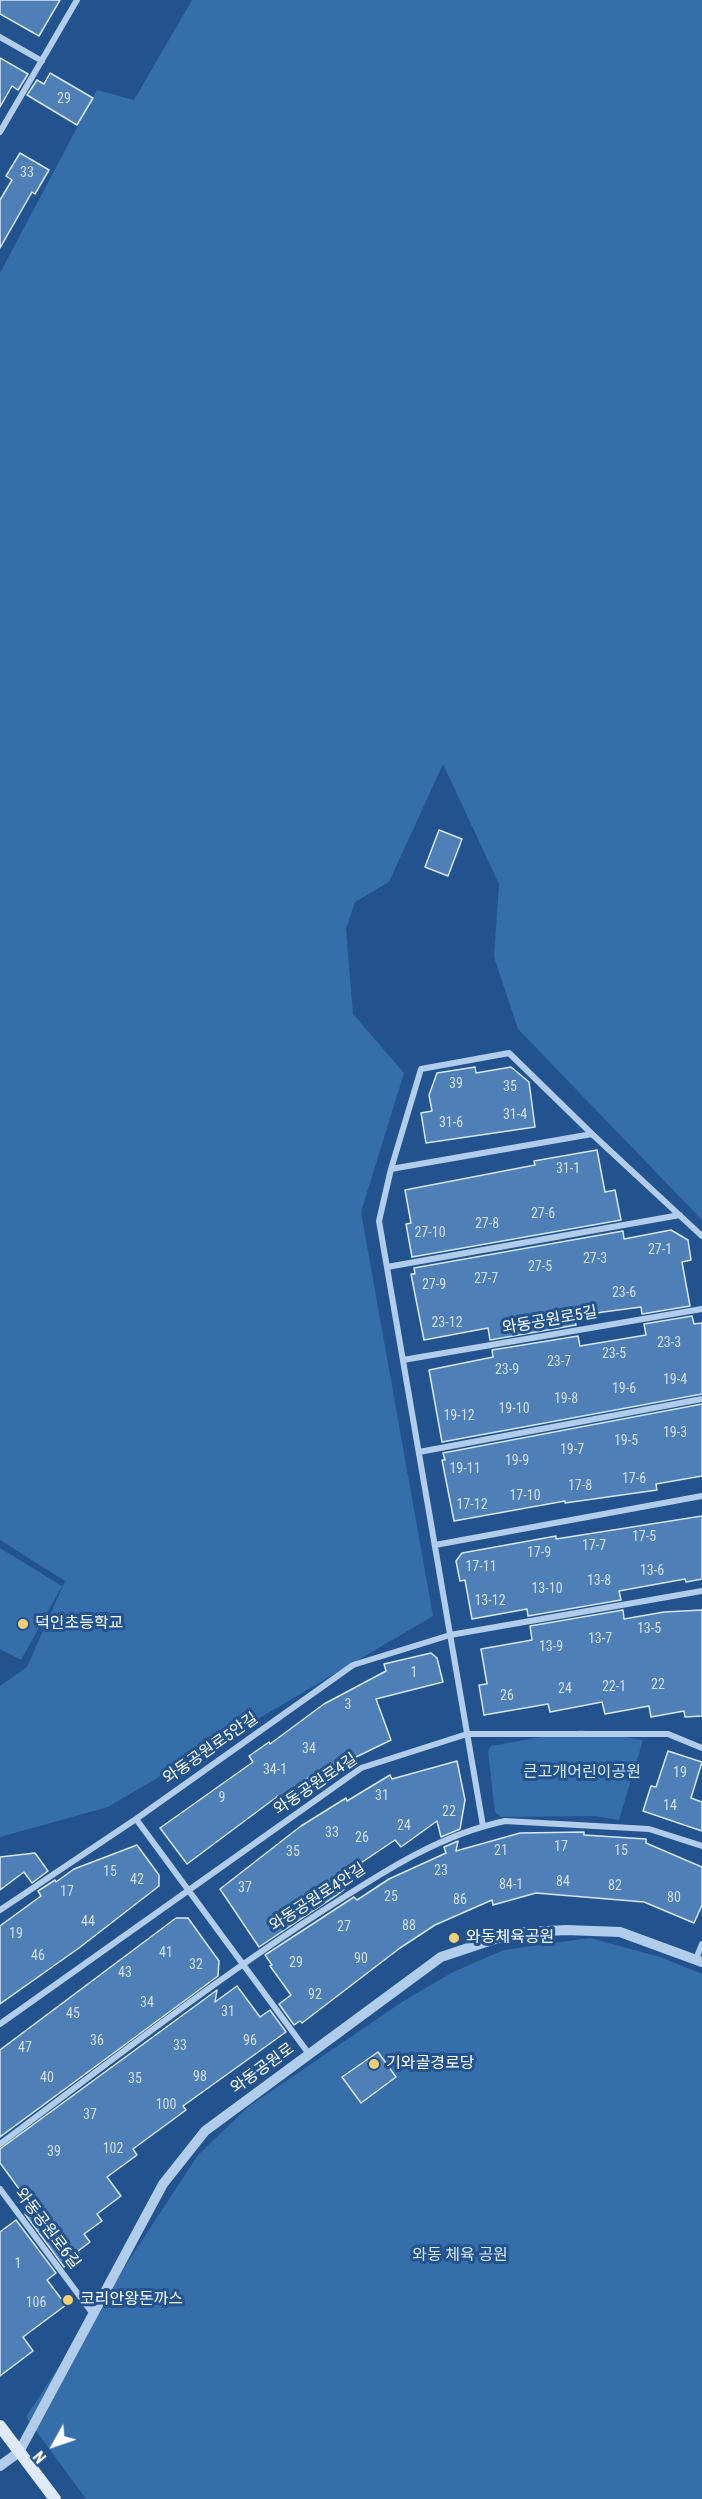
<!DOCTYPE html>
<meta charset="utf-8">
<style>
body{margin:0}
#map{position:relative;width:702px;height:2499px;overflow:hidden;background:#22538e;font-family:"Roboto Condensed",sans-serif}
canvas{display:block}
.north{position:absolute;left:24px;top:2415px;width:60px;height:60px;-webkit-text-stroke:4px #22538e;paint-order:stroke;rotate:230deg;font-size:16px;font-weight:700;line-height:24px;text-align:center;color:#fff}
.north::after{content:'';display:block;margin:auto;width:21px;height:27px;background:#fff;clip-path:polygon(50% 0,100% 100%,50% 72%,0 100%)}
</style>
<div id="map">
<canvas width="702" height="2499"></canvas>
<div class="north">N</div>
</div>
<script>
const ctx = document.querySelector('canvas').getContext('2d');
ctx.lineJoin = 'round';
function paint(path, color) {
  ctx.fillStyle = color;
  ctx.fill(path, 'evenodd');
}
function stroke(path, color, width, dash) {
  ctx.strokeStyle = color;
  ctx.lineWidth = width;
  ctx.lineCap = dash ? 'butt' : 'round';
  ctx.setLineDash(dash || []);
  ctx.stroke(path);
}
function label(font, color, halo, rows, align = 'center') {
  ctx.font = font + ' "Roboto Condensed","Noto Sans KR",sans-serif';
  ctx.lineWidth = 6;
  ctx.setLineDash([]);
  ctx.textBaseline = 'middle';
  ctx.strokeStyle = halo;
  ctx.fillStyle = color;
  for (const [text, x, y, turn = 0] of rows) {
    ctx.save();
    ctx.translate(x, y);
    ctx.rotate((+turn || 0) * Math.PI / 180);
    ctx.textAlign = isNaN(turn) ? turn : align;
    if (halo) ctx.strokeText(text, 0, 0);
    ctx.fillText(text, 0, 0);
    ctx.restore();
  }
}
paint(new Path2D(`
 M192 0H702V1220L518 1029 494 957 499 884 443 764 389 882 355 902 346 929 353 1014 404 1073 361 1212 433 1616 108 1807 0 1837V1686L27 1667 65 1581 0 1540V273L97 90 134 100Z
 M0 1548 62 1586 21 1660 0 1649Z
 M581 1730 643 1740 619 1820 595 1816 501 1817 495 1812 488 1751 491 1746Z
 M590 1938 660 1957 702 1974V2499H86L26 2417 198 2155 248 2107 402 2002 453 1972 504 1950Z`), '#366dab');
const building = new Path2D(`
 M0 0H60L39 36 0 14Z
 M0 58 28 74 18 90 12 86 0 107Z
 M50 73 93 98 77 125 27 95 37 80 44 84Z
 M20 153 49 170 35 194 32 192 0 248V200L12 180 6 176Z
 M439 830 462 839 448 876 425 867Z
 M475 1067 476 1073 511 1067 529 1082 535 1127 426 1143 421 1113 432 1111 429 1095 437 1073Z
 M597 1150 605 1192 615 1190 621 1220 412 1257 406 1224 411 1223 405 1190 535 1165 534 1161Z
 M671 1230 688 1240 691 1260 682 1262 690 1306 642 1314 641 1307 603 1312 574 1317 576 1325 490 1340 488 1328 424 1340 411 1274H415L414 1268 623 1231 624 1239Z
 M692 1316 694 1324 702 1323V1394L442 1442 429 1370 493 1357 492 1350 578 1336 580 1346 646 1335 644 1324Z
 M702 1404V1476L656 1484 657 1490 565 1503V1501L454 1521 442 1460H445L443 1453Z
 M702 1516V1579L686 1582 685 1579 619 1591 621 1600 528 1616 527 1609 472 1619 465 1580 460 1581 456 1561 462 1553 556 1536V1539Z
 M623 1610 624 1619 664 1612 702 1610V1716L685 1717 684 1711 651 1717 649 1706 605 1714 602 1702 550 1712 548 1704 484 1715 479 1685 487 1684 481 1649 532 1640 530 1626Z
 M431 1653 437 1658 443 1682 376 1699 391 1740 354 1758 350 1752 314 1779 312 1775 280 1798 278 1796 187 1864 160 1828 253 1762 249 1756 269 1742 270 1744 324 1704 386 1671 384 1664Z
 M668 1751 702 1762 691 1798 702 1802V1831L643 1811 651 1786 656 1787Z
 M457 1761 465 1800 460 1829 441 1837 437 1821 401 1847 395 1840 340 1877 347 1887 337 1895 259 1947 220 1889 301 1826 346 1798 347 1801 390 1775 392 1779Z
 M584 1832V1835L646 1839V1843L702 1867V1905L694 1923 644 1902 536 1893 493 1905 492 1900 435 1925 400 1948 302 2023 300 2021 294 2025 279 2004 291 1995 270 1966 272 1965 265 1955 354 1897 357 1900 389 1879 446 1853 444 1847 458 1841 456 1851 520 1833Z
 M137 1845 159 1875V1886L79 1948 0 2004V1926L41 1896 38 1891 55 1880 56 1882 74 1869Z
 M35 1853 48 1871 32 1883 24 1872 0 1890V1857Z
 M176 1918H188L219 1961 218 1976 0 2137V2050Z
 M237 1986 260 2017 270 2010 286 2032 183 2106 186 2110 133 2149 137 2155 107 2177 121 2196 97 2214 102 2221 84 2234 90 2242 78 2251 80 2255 64 2267 25 2214 33 2208 0 2163V2149L217 1990 215 2002Z
 M378 2052 396 2077 361 2103 342 2077Z
 M16 2220 56 2273 47 2280 66 2305 23 2337 33 2351 0 2376V2232Z`);
paint(building, '#4f7fb7');
stroke(building, '#d7e7f9', 1.5);
stroke(new Path2D(`
 M0 37 42 61
 M0 132 77 0
 M391 1169 421 1069 509 1053 592 1134
 M387 1267 680 1215
 M403 1360 702 1309
 M419 1452 702 1399
 M435 1545 702 1496
 M136 1819 309 2054
 M483 1826 379 1221 391 1169 592 1134 702 1236
 M0 1910 136 1819 353 1665 450 1635 702 1591
 M696 1959 702 1944
 M0 2024 361 1768 467 1734H668L702 1748
 M0 2144C104 2066 207 1986 316 1915 376 1877 434 1836 505 1821L649 1829 702 1846
 M0 2189 93 2314`), '#b2cdec', 6);
stroke(new Path2D(`
 M0 2466 19 2452 163 2184 205 2131 441 1957 513 1933 566 1930 620 1932 702 1962`), '#b2cdec', 10);
stroke(new Path2D(`
 M0 2426 55 2499`), '#deeaf9', 12);
for (const [x, y, r, color] of [
 [23,1624,6,"#f7d074"],
 [454,1938,6,"#f7d074"],
 [374,2064,6,"#f7d074"],
 [68,2300,6,"#f7d074"]
]) {
  const dot = new Path2D();
  dot.arc(x, y, r, 0, 2 * Math.PI);
  ctx.fillStyle = color;
  ctx.fill(dot);
  stroke(dot, '#22538e', 2);
}
label('14px', '#d3dfed', null, [
 ["29",64,99],
 ["33",27,173],
 ["39",456,1084],
 ["35",510,1087],
 ["31-4",515,1115],
 ["31-6",451,1123],
 ["31-1",568,1169],
 ["27-6",543,1214],
 ["27-8",487,1224],
 ["27-10",430,1233],
 ["27-1",660,1250],
 ["27-3",595,1259],
 ["27-5",540,1267],
 ["27-7",486,1279],
 ["27-9",434,1285],
 ["23-6",624,1293],
 ["23-12",447,1323],
 ["23-3",669,1343],
 ["23-5",614,1354],
 ["23-7",559,1362],
 ["23-9",507,1370],
 ["19-4",675,1380],
 ["19-6",624,1389],
 ["19-8",566,1399],
 ["19-10",514,1409],
 ["19-12",459,1416],
 ["19-3",675,1433],
 ["19-5",626,1441],
 ["19-7",572,1450],
 ["19-9",517,1461],
 ["19-11",465,1469],
 ["17-6",634,1479],
 ["17-8",580,1486],
 ["17-10",525,1496],
 ["17-12",472,1505],
 ["17-5",644,1537],
 ["17-7",594,1546],
 ["17-9",539,1553],
 ["17-11",481,1567],
 ["13-6",652,1571],
 ["13-8",599,1581],
 ["13-10",547,1589],
 ["13-12",490,1601],
 ["13-5",649,1629],
 ["13-7",600,1639],
 ["13-9",551,1647],
 ["1",414,1673],
 ["22",658,1685],
 ["22-1",614,1687],
 ["24",565,1689],
 ["26",507,1696],
 ["3",348,1705],
 ["34",309,1749],
 ["34-1",275,1770],
 ["19",680,1773],
 ["31",382,1796],
 ["9",222,1798],
 ["14",670,1806],
 ["22",449,1812],
 ["24",404,1826],
 ["33",332,1833],
 ["26",362,1838],
 ["17",561,1847],
 ["21",501,1851],
 ["15",621,1851],
 ["35",293,1852],
 ["23",441,1871],
 ["15",110,1872],
 ["42",137,1880],
 ["84",563,1882],
 ["84-1",511,1885],
 ["82",615,1886],
 ["37",245,1888],
 ["17",67,1892],
 ["25",391,1897],
 ["80",674,1898],
 ["86",460,1900],
 ["44",88,1922],
 ["88",409,1926],
 ["27",344,1927],
 ["19",16,1934],
 ["41",166,1953],
 ["46",38,1956],
 ["90",361,1959],
 ["29",296,1963],
 ["32",196,1965],
 ["43",125,1973],
 ["92",315,1995],
 ["34",147,2003],
 ["31",228,2012],
 ["45",73,2014],
 ["36",97,2041],
 ["96",250,2041],
 ["33",180,2046],
 ["47",25,2048],
 ["98",200,2077],
 ["40",47,2078],
 ["35",135,2079],
 ["100",166,2105],
 ["37",90,2115],
 ["102",113,2149],
 ["39",54,2152],
 ["1",18,2264],
 ["106",36,2303]
]);
label('16px', '#fff', '#22538e', [
 ["와동공원로5길",550,1321,-10],
 ["와동공원로5안길",211,1749,-35],
 ["와동공원로4길",316,1785,-34],
 ["와동공원로4안길",318,1898,-33],
 ["와동공원로",263,2069,-36],
 ["와동공원로6길",47,2229,53]
]);
label('16px', '#fff', '#22538e', [
 ["덕인초등학교",35,1624],
 ["와동체육공원",466,1938],
 ["기와골경로당",386,2064],
 ["코리안왕돈까스",80,2300]
], 'left');
label('16px', '#d7e7f9', '#22538e', [
 ["큰고개어린이공원",582,1773],
 ["와동 체육 공원",460,2256]
]);
</script>
